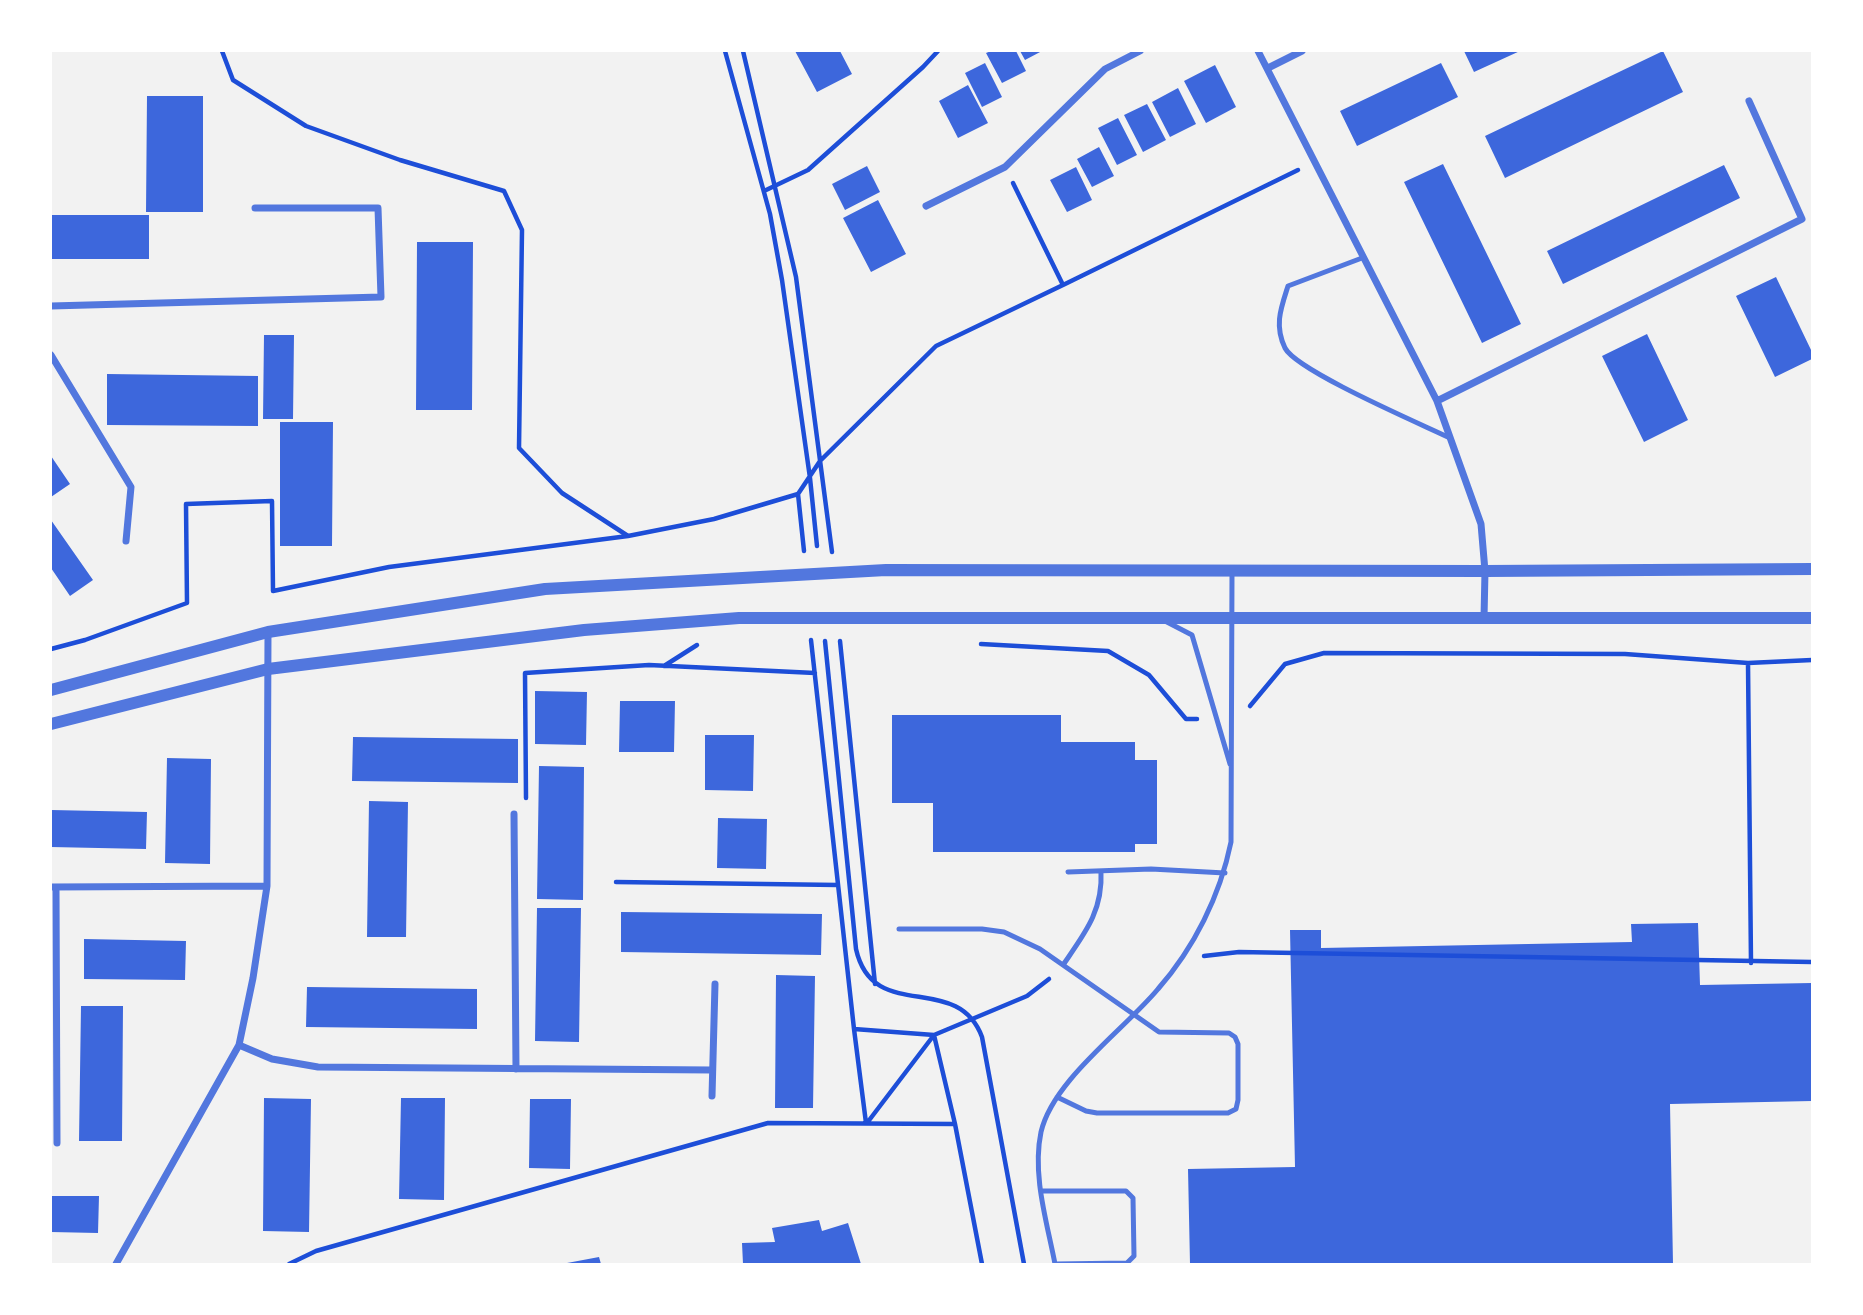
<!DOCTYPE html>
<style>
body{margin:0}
#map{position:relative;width:1863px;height:1315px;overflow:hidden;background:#f2f2f2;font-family:"DejaVu Sans",sans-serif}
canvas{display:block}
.frame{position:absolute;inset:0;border:52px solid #fff;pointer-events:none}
</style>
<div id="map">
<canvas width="1863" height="1315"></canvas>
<div class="frame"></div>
</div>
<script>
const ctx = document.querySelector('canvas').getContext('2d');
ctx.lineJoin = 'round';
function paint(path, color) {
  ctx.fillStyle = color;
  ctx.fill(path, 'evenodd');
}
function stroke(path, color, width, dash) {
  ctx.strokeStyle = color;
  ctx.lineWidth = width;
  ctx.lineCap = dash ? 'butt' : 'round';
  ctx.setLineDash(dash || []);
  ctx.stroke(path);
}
paint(new Path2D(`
 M795 51H840L852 74 817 92Z
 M991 51H1016L1026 71 1002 83 986 53Z
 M1020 51H1042L1025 60Z
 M1464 51H1520L1474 72Z
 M1663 51 1683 92 1505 178 1485 136Z
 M985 63 1002 97 982 107 965 73Z
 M1441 63 1458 97 1357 146 1340 111Z
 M1215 65 1236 107 1206 123 1184 81Z
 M968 85 988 123 958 138 939 101Z
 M1178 88 1196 124 1170 137 1152 102Z
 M147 96H203V212H146Z
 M1147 104 1166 140 1143 152 1124 115Z
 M1118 118 1137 155 1117 165 1098 128Z
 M1099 147 1114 176 1092 187 1077 159Z
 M1443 164 1521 324 1482 343 1404 182Z
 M1724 165 1740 198 1563 284 1547 251Z
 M867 166 880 192 845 210 832 184Z
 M1076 167 1092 200 1067 212 1050 180Z
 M878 200 906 254 871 272 843 218Z
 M51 215H149V259H51Z
 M417 242H473L472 410H416Z
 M1776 277 1812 352V359L1775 377 1736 296Z
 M1647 334 1688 420 1644 442 1602 356Z
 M264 335H294L293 419H263Z
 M107 374 258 376V426L107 425Z
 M280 422H333L332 546H280Z
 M51 456 70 484 51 497Z
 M51 520 93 580 70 596 51 568Z
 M535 691 587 692 586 745 535 744Z
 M620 701H675L674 752H619Z
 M892 715H1061V742H1135V760H1157V844H1135V852H933V803H892Z
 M705 735H754L753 791 705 790Z
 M353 737 518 739V783L352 781Z
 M167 758 211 759 210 864 165 863Z
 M539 766 584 767 583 900 537 899Z
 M369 801 408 802 406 937H367Z
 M51 810 147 812 146 849 51 847Z
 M718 818 767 819 766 869 717 868Z
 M537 908H581L579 1042 535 1041Z
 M621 912 822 914 821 955 621 952Z
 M1698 923 1700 985 1812 983V1101L1670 1104 1673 1264H1190L1188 1169 1295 1167 1290 930H1321V948L1632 942 1631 924Z
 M84 939 186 941 185 980 84 979Z
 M776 975 815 976 813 1108H775Z
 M307 987 477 989V1029L306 1027Z
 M81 1006H123L122 1141H79Z
 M264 1098 311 1099 309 1232 263 1231Z
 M401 1098H445L444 1200 399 1199Z
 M530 1099H571L570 1169 529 1168Z
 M51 1196H99L98 1233 51 1232Z
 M819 1220 822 1231 848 1223 861 1264H743L742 1243 775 1242 772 1228Z
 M599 1257 601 1264H567V1263Z`), '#3d67dc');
stroke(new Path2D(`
 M222 51 233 80 306 126 400 160 504 191 522 230 519 448 562 493 628 536 714 519 798 494 804 551
 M725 51 770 214 782 280 810 478 817 546
 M743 51 796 277 832 552
 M764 191 808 170 923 67 938 51
 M1063 285 1298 170
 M798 494 820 461 936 346 1063 285 1013 183
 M811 640 854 1029 934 1035 955 1124 982 1264
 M825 641 856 949C873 1025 957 970 982 1037L1024 1264
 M840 641 875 984
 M981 644 1108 651 1149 675 1186 719H1197
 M51 649 85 640 187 603 186 504 272 501 273 591 389 567 628 536
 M1748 663 1751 963
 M664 666 697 645
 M1250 706 1285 664 1324 653 1625 654 1748 663 1812 660
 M526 798 525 673 649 665 815 673
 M616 882 838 885
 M1204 956 1239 952 1812 962
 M854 1029 866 1123
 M867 1123 934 1035 1027 996 1049 979
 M289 1264 316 1251 768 1123 955 1124`), '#1d4ed8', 4.5);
stroke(new Path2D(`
 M1362 258 1288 286C1281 308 1274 325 1285 348 1297 371 1421 424 1450 438
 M1165 621 1192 635 1230 764
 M1068 872 1151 869 1225 873
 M899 929H982L1004 932 1040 949 1159 1032 1229 1033 1235 1037 1238 1044V1100L1236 1109 1228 1113H1097L1086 1111 1057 1097
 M1063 965C1085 933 1103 911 1101 871
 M1041 1191H1126L1133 1198 1134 1256 1127 1263 1055 1264
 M1055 1264C1047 1222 1032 1175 1041 1132 1053 1080 1124 1030 1158 989 1194 948 1220 896 1231 842L1232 572`), '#5277de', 5);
stroke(new Path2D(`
 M1258 51 1437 401 1481 524 1485 571 1484 618
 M1268 68 1302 51
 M926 206 1005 167 1105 69 1140 51
 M51 306 381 297 378 208H255
 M51 355 131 487 126 541
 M1437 401 1802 219 1749 101
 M514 814 516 1069
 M51 887 267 886
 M56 887 57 1143
 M239 1045 272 1059 318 1067 712 1070
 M712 1096 715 984
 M116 1264 239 1045 253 978 267 886 268 632`), '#5277de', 7);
stroke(new Path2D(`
 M51 690 268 632 545 589 886 570 1485 571 1812 569
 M51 724 268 669 584 630 739 618H1812`), '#5277de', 12);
</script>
